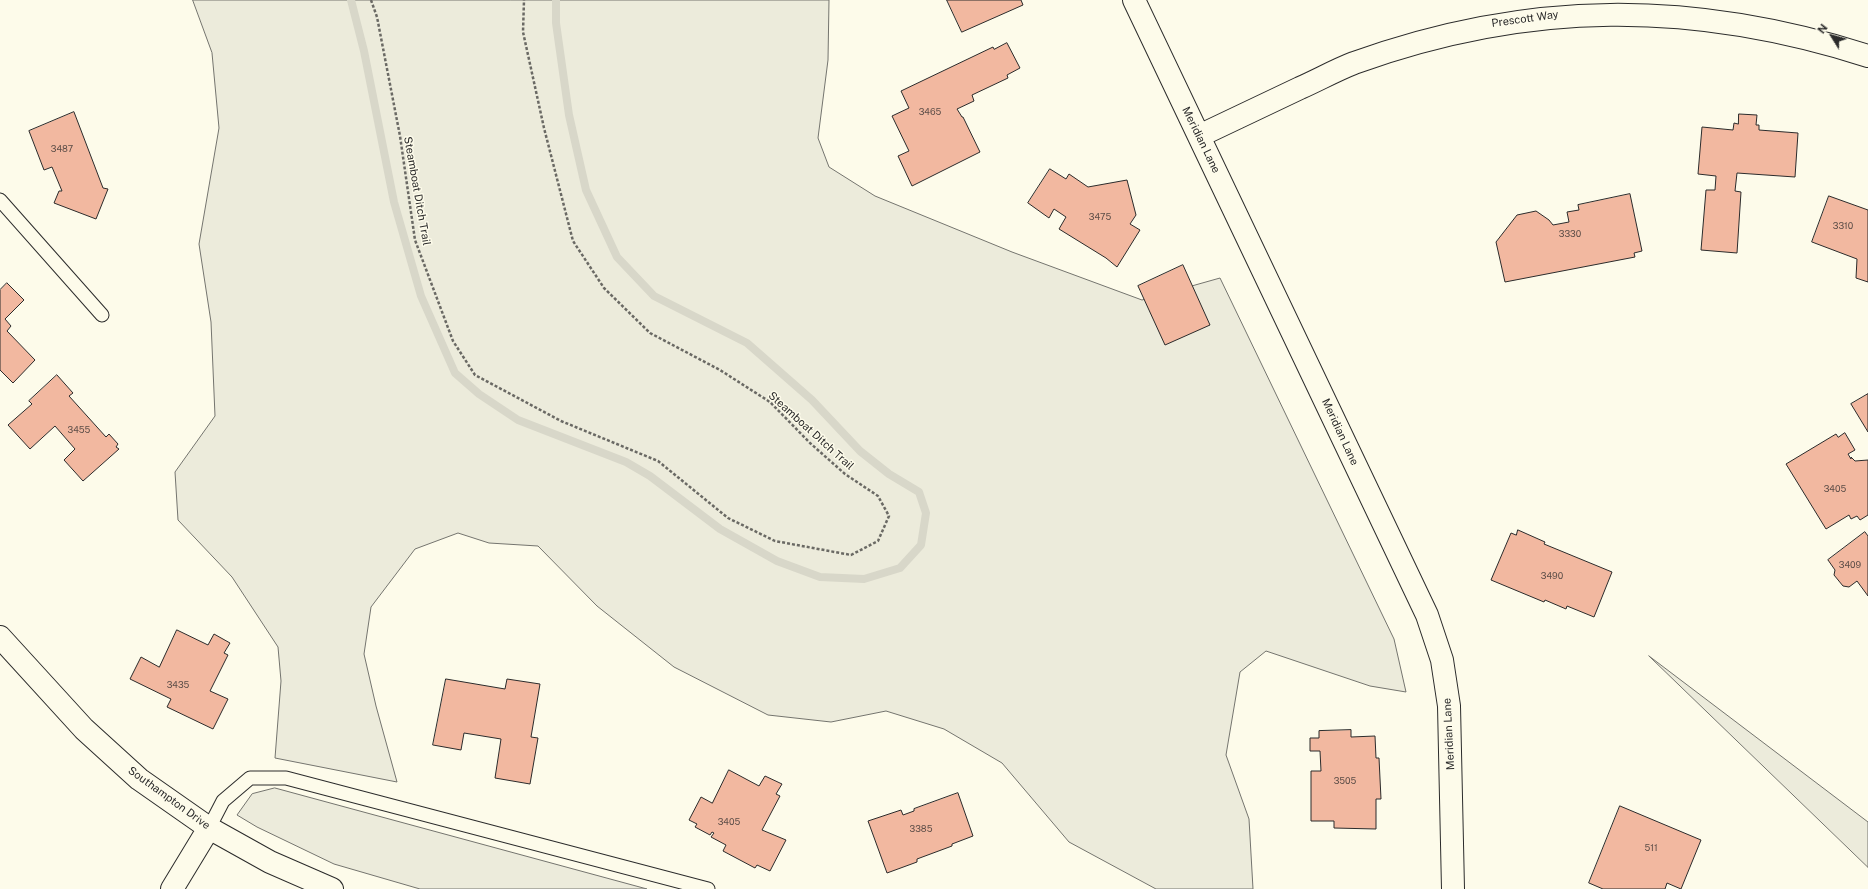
<!DOCTYPE html>
<style>
body{margin:0}
#map{position:relative;width:1868px;height:889px;overflow:hidden;background:#fdfbea;font-family:"Public Sans",sans-serif}
canvas{display:block}
.north{position:absolute;left:1812px;top:16px;width:40px;height:40px;-webkit-text-stroke:3px #fdfbea;paint-order:stroke;rotate:307deg;font-size:11px;font-weight:700;line-height:16px;text-align:center;color:#2b2b2b}
.north::after{content:'';display:block;margin:auto;width:14px;height:18px;background:#2b2b2b;clip-path:polygon(50% 0,100% 100%,50% 72%,0 100%)}
</style>
<div id="map">
<canvas width="1868" height="889"></canvas>
<div class="north">N</div>
</div>
<script>
const ctx = document.querySelector('canvas').getContext('2d');
ctx.lineJoin = 'round';
function paint(path, color) {
  ctx.fillStyle = color;
  ctx.fill(path, 'evenodd');
}
function stroke(path, color, width, dash) {
  ctx.strokeStyle = color;
  ctx.lineWidth = width;
  ctx.lineCap = dash ? 'butt' : 'round';
  ctx.setLineDash(dash || []);
  ctx.stroke(path);
}
function label(font, color, halo, rows, align = 'center') {
  ctx.font = font + ' "Public Sans",sans-serif';
  ctx.lineWidth = 3;
  ctx.setLineDash([]);
  ctx.textBaseline = 'middle';
  ctx.strokeStyle = halo;
  ctx.fillStyle = color;
  for (const [text, x, y, turn = 0] of rows) {
    ctx.save();
    ctx.translate(x, y);
    ctx.rotate((+turn || 0) * Math.PI / 180);
    ctx.textAlign = isNaN(turn) ? turn : align;
    if (halo) ctx.strokeText(text, 0, 0);
    ctx.fillText(text, 0, 0);
    ctx.restore();
  }
}
const green = new Path2D(`
 M193 0H829L828 60 818 138 829 167 875 196 1012 252 1142 300 1220 278 1394 639 1406 692 1370 686 1266 651 1240 672 1226 755 1249 819 1253 889H1156L1069 842 1002 763 944 729 886 711 831 722 768 715 674 667 597 606 538 546 489 543 458 533 415 549 371 607 364 654 376 706 397 782 275 758 281 681 278 647 232 577 178 520 175 472 215 416 211 322 199 244 219 128 212 53Z
 M1649 656 1868 822V867Z
 M275 788 647 889H420L334 864 257 827 237 815 252 794Z`);
paint(green, '#ecebdb');
stroke(green, '#74746e', 1);
stroke(new Path2D(`
 M351 0 364 51 394 202 421 296 455 373 479 394 518 420 626 462 650 476 720 529 777 561 820 577 864 579 900 568 921 545 926 513 919 492 889 474 860 451 812 400 747 343 654 296 617 257 586 190 569 115 556 23V0`), '#d8d7c9', 8);
const building = new Path2D(`
 M947 0H1021L1023 5 962 32Z
 M1007 43 1020 68 1007 75 1008 78 972 95 974 101 957 109 962 117H963L980 152 912 186 898 156 909 151 892 116 909 108 901 91 993 47 994 49Z
 M74 112 103 188 108 189 96 219 54 203 59 191H62L52 167 44 170 29 131Z
 M1739 114 1757 115 1756 125H1759V130L1798 133 1795 177 1737 173 1735 191 1741 192 1737 253 1701 250 1706 190H1715L1716 176 1698 174 1702 127 1733 130 1734 123 1738 124Z
 M1050 169 1066 179 1069 174 1088 187 1127 180 1136 215 1130 224 1140 230 1117 267 1106 258 1059 229 1066 217 1054 209 1049 218 1028 203Z
 M1630 194 1642 251 1634 253 1635 257 1505 282 1496 242 1517 215 1536 211 1549 220 1553 225 1569 222 1567 212 1579 210 1578 205Z
 M1829 196 1868 210V282L1856 278 1857 259 1812 242Z
 M1183 265 1210 325 1165 345 1138 286Z
 M7 283 24 300 5 319 11 326 7 331 35 360 13 383 0 370V290Z
 M57 375 73 393 69 396 106 437 109 434 118 444 116 447 119 449 83 481 64 460 75 449 55 426 30 449 8 425 32 404 29 401Z
 M1868 394V432L1851 404Z
 M1845 433 1855 450 1848 454 1851 459V457L1855 461 1868 460V515L1860 520 1857 516 1851 519 1849 515 1826 529 1786 464 1836 434 1838 437Z
 M1518 530 1545 542 1544 544 1612 572 1594 617 1567 606 1566 609 1545 600 1544 602 1491 580 1511 533 1516 535Z
 M1865 532 1868 536V596L1857 581 1849 587 1843 586 1834 575 1835 570 1828 560Z
 M177 630 208 645 214 634 230 643 224 653 228 655 210 691 228 699 213 729 167 707 171 699 130 679 141 657 159 667Z
 M446 679 505 689 507 679 540 684 531 737 538 738 530 784 495 778 501 739 464 733 461 750 433 745Z
 M1351 730V737L1375 736 1376 758H1379L1381 799H1376V829L1334 828V821H1311V771H1321L1320 751H1310V738H1319V731Z
 M729 770 759 786 765 776 782 784 776 794 780 796 762 830 786 840 770 871 757 865 755 868 723 851 726 845 711 837 714 833 712 832 710 835 695 827 697 824 689 820 701 797 712 803Z
 M958 793 973 836 952 844V846L917 859V862L887 873 868 821 901 810 903 815 914 811V809Z
 M1620 806 1701 840 1681 889 1667 883 1665 889H1603L1589 883Z`);
paint(building, '#f2b8a0');
stroke(building, '#2b2b2b', 1);
const lane = new Path2D(`
 M0 200 102 315
 M209 828 223 801 250 778H286L708 889`);
const street = new Path2D(`
 M1134 0 1427 615 1442 660 1449 706 1453 889
 M1199 136C1233 120 1267 104 1300 88 1318 80 1336 70 1354 63 1529 0 1692 0 1868 56
 M0 637 84 729 139 779 209 828 270 862 332 889
 M172 889 209 828`);
stroke(lane, '#2b2b2b', 15);
stroke(street, '#2b2b2b', 24);
stroke(new Path2D(`
 M371 0 377 17 400 136 415 240 453 341 475 375 561 421 658 461 728 518 775 541 851 555 878 541 889 516 878 496 845 474 810 443 770 402 720 370 650 333 604 288 573 241 544 128 523 32 524 0`), '#6a6964', 2.5, [3, 2]);
stroke(lane, '#fdfbea', 13);
stroke(street, '#fdfbea', 22);
label('9px', '#5d4e48', null, [
 ["3465",930,112],
 ["3487",62,149],
 ["3475",1100,217],
 ["3310",1843,226],
 ["3330",1570,234],
 ["3455",79,430],
 ["3405",1835,489],
 ["3409",1850,565],
 ["3490",1552,576],
 ["3435",178,685],
 ["3505",1345,781],
 ["3405",729,822],
 ["3385",921,829],
 ["511",1651,848]
]);
label('11px', '#2b2b2b', '#fdfbea', [
 ["Prescott Way",1525,19,-8],
 ["Meridian Lane",1201,140,64],
 ["Steamboat Ditch Trail",417,191,80],
 ["Steamboat Ditch Trail",811,431,42],
 ["Meridian Lane",1340,432,65],
 ["Meridian Lane",1449,734,-93],
 ["Southampton Drive",169,798,36]
]);
</script>
